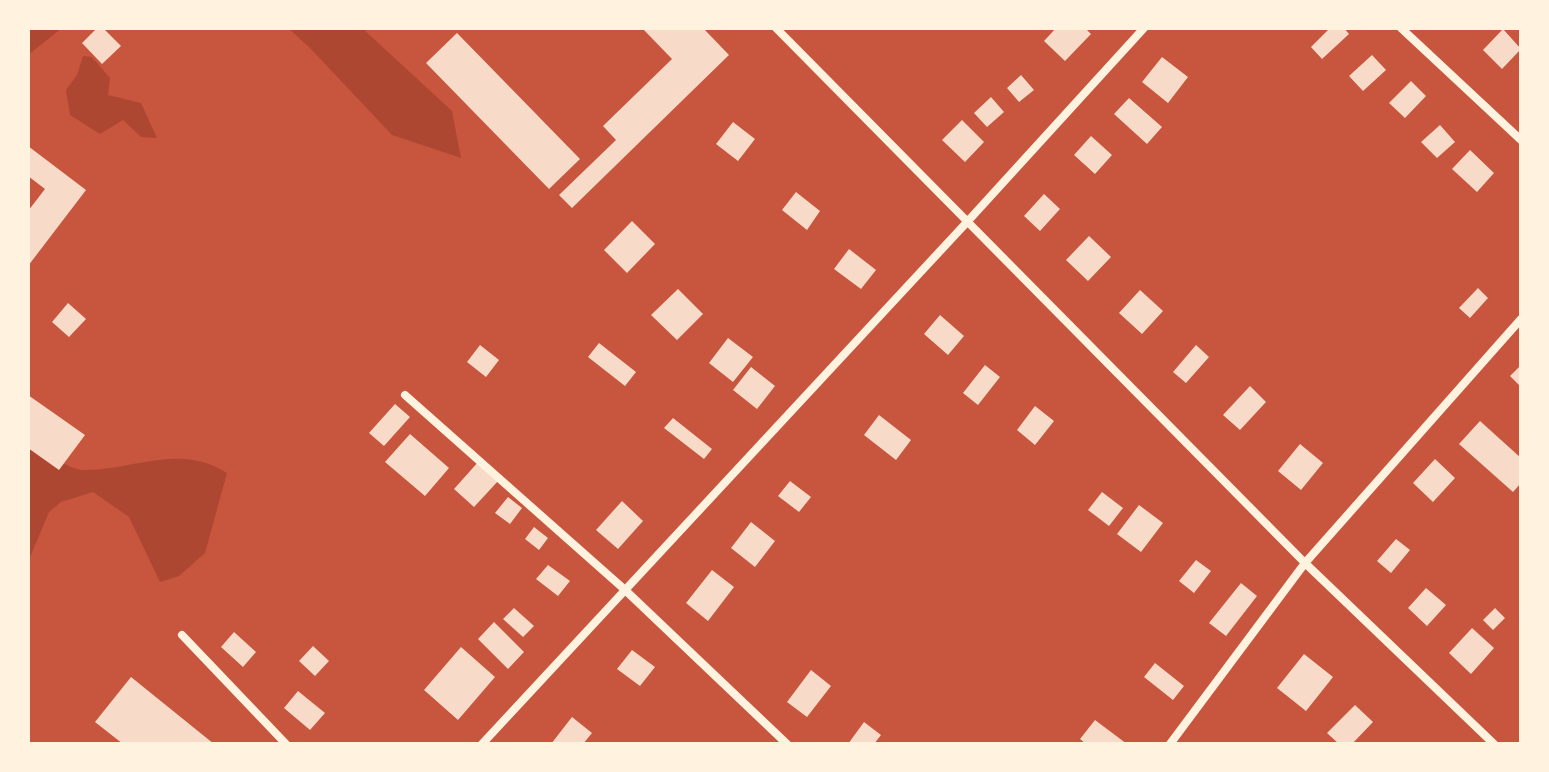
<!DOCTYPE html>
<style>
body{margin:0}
#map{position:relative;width:1549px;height:772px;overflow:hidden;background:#c8553d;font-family:"Roboto Condensed",sans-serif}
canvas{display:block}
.frame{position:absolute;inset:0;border:30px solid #fff3e0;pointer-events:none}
</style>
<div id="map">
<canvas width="1549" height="772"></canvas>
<div class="frame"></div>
</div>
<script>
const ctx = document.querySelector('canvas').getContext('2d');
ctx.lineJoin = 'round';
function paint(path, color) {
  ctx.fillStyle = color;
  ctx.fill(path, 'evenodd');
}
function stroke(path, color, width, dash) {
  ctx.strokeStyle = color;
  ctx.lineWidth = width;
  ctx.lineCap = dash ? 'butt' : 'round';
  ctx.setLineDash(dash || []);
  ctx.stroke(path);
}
paint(new Path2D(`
 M29 28H62L28 55Z
 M288 28H362L452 111 461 158 392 135 310 48Z
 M83 56 92 57 110 78 108 95 141 103 157 138 141 137 123 120 100 134 70 115 66 90 77 75Z
 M28 444C41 451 72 471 85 470 135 470 180 443 227 473L205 553 179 576 160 582 129 517 93 492 61 502 49 512 28 562Z`), '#ae4732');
paint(new Path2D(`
 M97 28H103L121 46 102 64 82 43Z
 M642 28H703L729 55 572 208 559 195 616 140 603 126 672 59Z
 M1056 28H1085L1091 34 1065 61 1044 41Z
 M1330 28H1344L1349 34 1322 59 1311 47Z
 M1503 29 1521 49 1502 69 1483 50Z
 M457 33 580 159 549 189 426 63Z
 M1372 55 1386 70 1363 91 1349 76Z
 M1162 57 1188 77 1168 103 1142 82Z
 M1021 75 1034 90 1019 102 1007 88Z
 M1411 81 1426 96 1405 118 1389 103Z
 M991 97 1004 112 987 127 974 113Z
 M1129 98 1162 127 1147 144 1114 114Z
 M962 120 984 142 965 162 942 140Z
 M733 122 755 139 738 161 716 144Z
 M1440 125 1455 142 1437 158 1421 142Z
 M1091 136 1112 155 1095 174 1074 155Z
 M28 146 86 190 28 266V211L45 189 28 176Z
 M1470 150 1494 173 1477 192 1452 169Z
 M796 192 820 211 807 230 782 210Z
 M1044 194 1060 209 1040 231 1024 216Z
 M632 221 655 244 627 273 604 250Z
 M1089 236 1111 257 1088 281 1066 260Z
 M849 249 876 270 861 289 834 269Z
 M1478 288 1488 298 1470 318 1459 308Z
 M678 289 703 314 677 340 651 315Z
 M1140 290 1163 311 1142 334 1119 313Z
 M68 303 86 319 69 337 52 322Z
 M940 315 964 336 948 355 924 334Z
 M728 338 753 357 733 382 709 363Z
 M599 343 636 372 625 386 588 357Z
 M480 345 499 360 486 377 467 362Z
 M1196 345 1209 357 1186 383 1173 372Z
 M985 365 1000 377 978 405 963 393Z
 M1521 365V387L1510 376Z
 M751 367 775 386 757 409 733 390Z
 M1250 386 1266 402 1240 430 1223 415Z
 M28 395 85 435 59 470 28 448Z
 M395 404 410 417 384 446 369 433Z
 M1035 406 1054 421 1035 445 1017 430Z
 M879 415 911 440 896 460 864 435Z
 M673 418 712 449 704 459 664 428Z
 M1480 421 1521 458V483L1513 492 1459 444Z
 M410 434 449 468 425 496 385 462Z
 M1300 444 1323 463 1301 490 1278 471Z
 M1435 459 1455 478 1433 502 1413 483Z
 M479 461 499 480 474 507 454 489Z
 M790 481 811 497 799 512 778 496Z
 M1102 492 1123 508 1109 526 1088 510Z
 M508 497 522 508 510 524 495 513Z
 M622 501 643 521 618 549 596 530Z
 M1139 505 1163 523 1141 552 1117 534Z
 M751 522 775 541 755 567 731 548Z
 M534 527 548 538 539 550 525 539Z
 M1396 539 1410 550 1391 573 1377 561Z
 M1196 560 1211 571 1194 593 1179 581Z
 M548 565 570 581 558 596 536 579Z
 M712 570 734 587 708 621 686 603Z
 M1241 583 1257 596 1226 636 1209 623Z
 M1426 588 1446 605 1427 626 1408 608Z
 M514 608 534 626 523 637 503 619Z
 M1495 608 1505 618 1493 630 1483 620Z
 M494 622 524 652 508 669 478 639Z
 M1472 628 1494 648 1471 674 1449 653Z
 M234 632 256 652 243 667 221 647Z
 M313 646 329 661 315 676 299 661Z
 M461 647 495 677 458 720 424 690Z
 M632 650 655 667 640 686 617 669Z
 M1304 654 1333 677 1306 711 1277 688Z
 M1155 663 1184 686 1173 700 1144 677Z
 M811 670 831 686 807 717 787 702Z
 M131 677 214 744H123L95 722Z
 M298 691 325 713 310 730 284 708Z
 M1355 705 1373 722 1352 744H1339L1327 733Z
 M572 717 592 733 583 744H551Z
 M1095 720 1127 744H1086L1080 739Z
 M864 722 881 735 874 744H848Z`), '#f7dbc8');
stroke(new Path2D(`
 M776 28 1305 563 1494 744
 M1401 28 1521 140
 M405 395 624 589 787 744
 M182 635 286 744
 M482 744 968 221 1144 28
 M1170 744 1305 563 1521 319`), '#fff3e0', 8);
</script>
